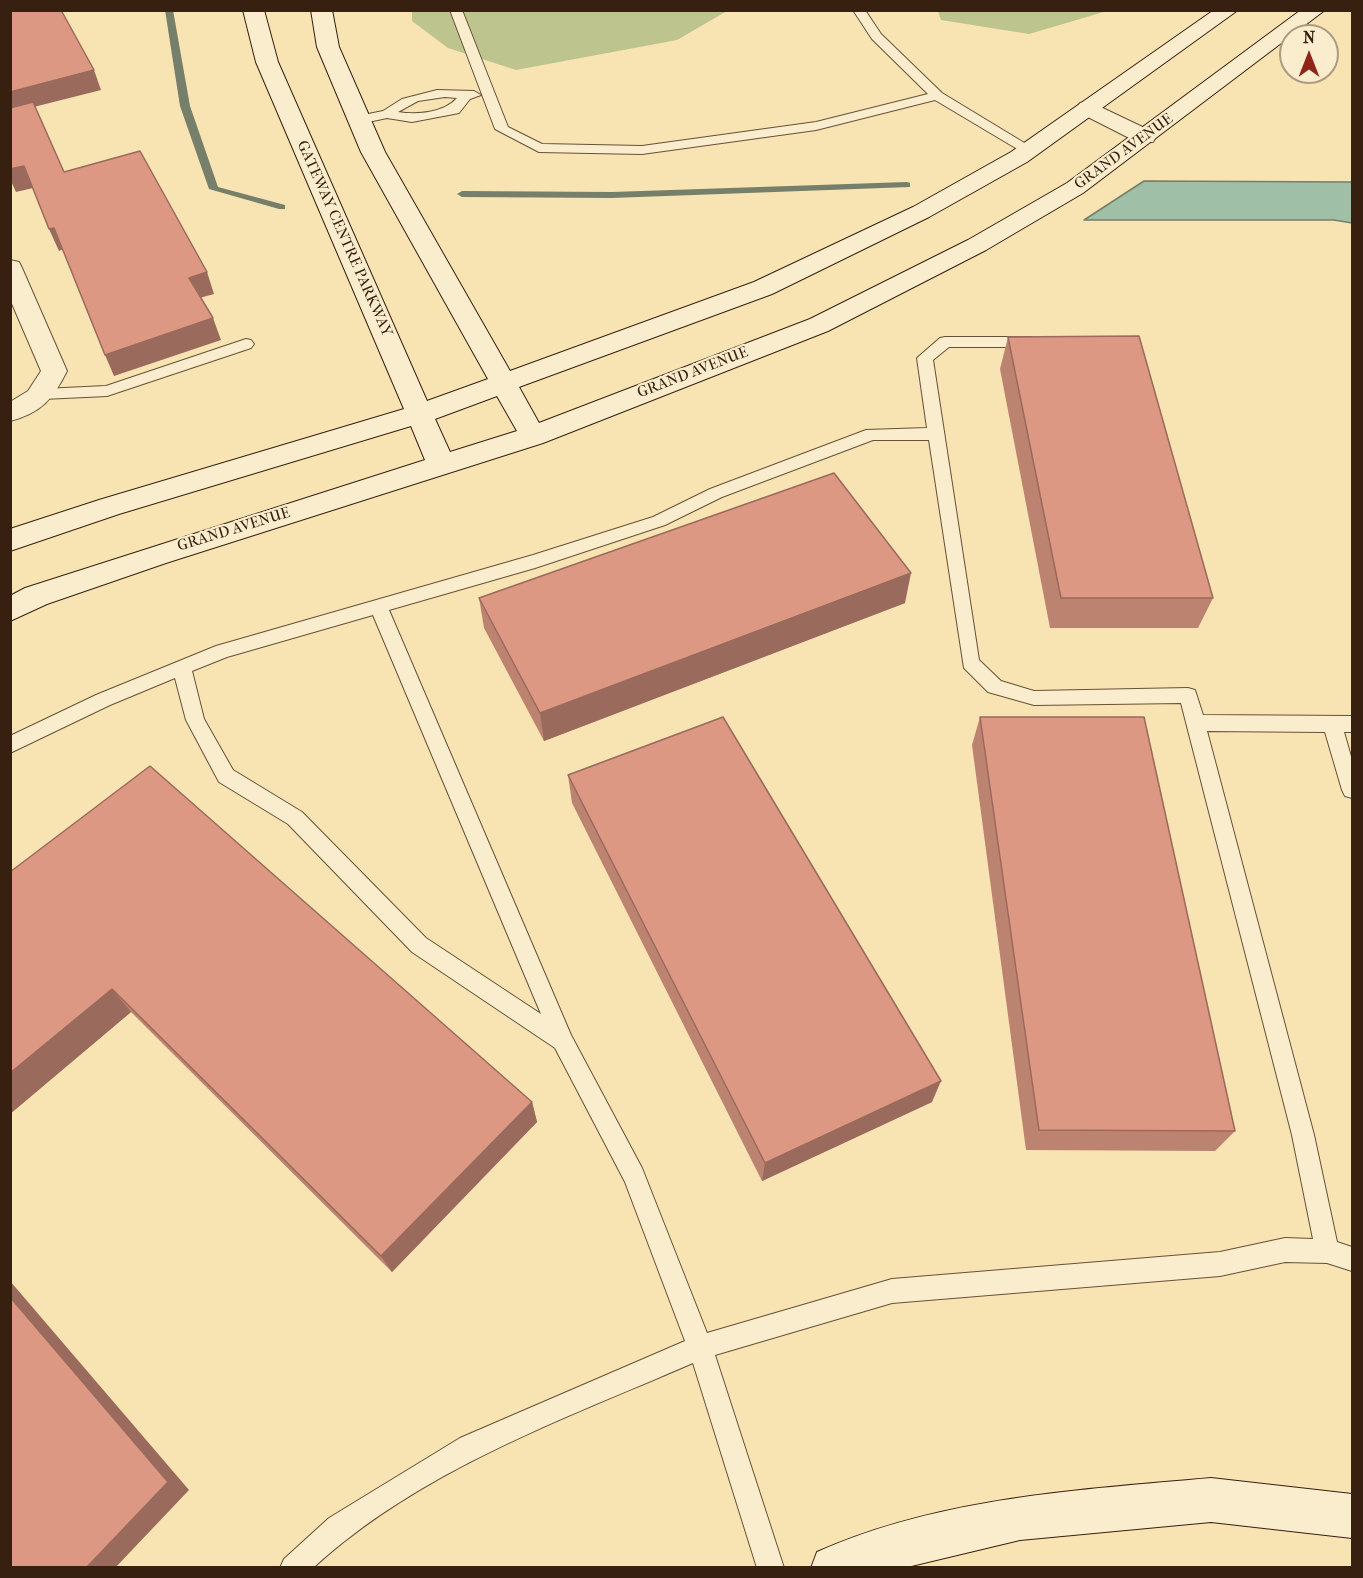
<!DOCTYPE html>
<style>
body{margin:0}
#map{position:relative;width:1363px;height:1578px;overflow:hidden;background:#f8e3b2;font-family:"IM FELL French Canon",serif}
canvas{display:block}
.frame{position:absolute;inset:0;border:12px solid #372010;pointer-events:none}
.north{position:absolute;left:1279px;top:24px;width:60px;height:60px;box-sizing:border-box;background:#faedcd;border:2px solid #ac9b81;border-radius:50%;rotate:0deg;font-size:16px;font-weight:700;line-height:24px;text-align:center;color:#372010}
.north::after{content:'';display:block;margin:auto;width:21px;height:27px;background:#8f2418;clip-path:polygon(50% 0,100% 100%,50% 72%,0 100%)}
</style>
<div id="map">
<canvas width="1363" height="1578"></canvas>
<div class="frame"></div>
<div class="north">N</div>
</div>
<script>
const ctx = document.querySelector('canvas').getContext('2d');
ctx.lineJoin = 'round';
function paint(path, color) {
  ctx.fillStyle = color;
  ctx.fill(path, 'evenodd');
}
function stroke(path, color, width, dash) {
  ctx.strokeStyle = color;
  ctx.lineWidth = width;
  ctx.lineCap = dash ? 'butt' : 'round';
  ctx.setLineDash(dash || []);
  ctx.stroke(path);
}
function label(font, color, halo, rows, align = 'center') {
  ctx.font = font + ' "IM FELL French Canon",serif';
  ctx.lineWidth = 4.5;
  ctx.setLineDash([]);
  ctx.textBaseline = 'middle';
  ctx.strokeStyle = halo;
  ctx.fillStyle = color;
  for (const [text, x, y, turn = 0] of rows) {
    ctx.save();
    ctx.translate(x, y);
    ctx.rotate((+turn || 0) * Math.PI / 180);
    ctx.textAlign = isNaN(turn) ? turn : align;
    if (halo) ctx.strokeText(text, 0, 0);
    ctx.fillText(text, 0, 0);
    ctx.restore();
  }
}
paint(new Path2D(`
 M412 10 727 11 677 40 516 70 448 48 412 21Z
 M938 11V10L1107 11 1029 34 941 20Z`), '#bdc48d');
const water = new Path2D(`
 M1144 181 1352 182V223L1334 220H1084Z`);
paint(water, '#9fbfa6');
stroke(water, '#757f6a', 1.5);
paint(new Path2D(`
 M165 10H173L190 106 218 187 285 205V209H279L209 189 180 106Z
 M907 182 910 183V187L612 198 462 197 457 194 462 191 612 192Z`), '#757f6a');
const lane = new Path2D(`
 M450 10H462L508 127 542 144 642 146 816 122 928 94 872 39 853 10H865L881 34 942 93 1036 150 1034 153H1024L935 100 816 130 642 154 539 152 495 129Z
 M437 90 474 91 481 95 470 99 459 113 454 114 412 122 387 118 359 124 352 120 354 117 383 111 402 99ZM445 97 457 98C444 113 417 115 398 112L418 101Z
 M945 337H1032L1040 342 1032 347H949L933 360 979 660 1001 681 1034 691 1188 688 1195 690 1203 715 1352 716V732H1344L1352 760V798L1345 796 1342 790 1325 732 1207 731 1314 1135 1337 1242 1352 1247V1271L1327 1263 1285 1262 1220 1276 892 1303 715 1355 784 1568H757L693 1363C562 1420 420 1470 313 1568H280L284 1559 329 1518 460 1438 685 1341 625 1182 555 1048 412 952 288 824 219 782 186 720 175 678 110 705 10 753V736L96 695 216 646 533 555 653 517 710 489 866 430 927 428 917 358 940 338ZM873 440H929L964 668 988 692 1034 705 1181 703 1292 1135 1313 1239 1285 1238 1220 1252 892 1279 707 1333 642 1168 571 1035 389 610 535 568 665 525 722 497ZM373 615 541 1014 426 938 302 812 233 770 204 719 192 671 227 657Z
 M246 339 251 340 254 344 251 348 107 396 43 399 35 394 43 389 106 386Z`);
const street = new Path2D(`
 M1088 101 1153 132 1156 137 1153 142H1137L1080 113 1077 108 1080 103Z
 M10 260 19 262 22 268 67 371C53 399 41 413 10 421V402L28 391 41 371 10 299Z`);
const secondary = new Path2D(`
 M243 10H264L278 62 427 401 488 379 361 152 317 47 311 10H332L339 47 385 152 510 371 754 282 913 207 1011 152 1214 10H1238L1027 162 929 217 772 294 519 387 539 423 810 319 968 240 1067 183 1301 10H1325L1083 193 986 250 828 331 543 443 166 563 47 604 10 621V596L25 588 425 460 411 426 119 514 10 551V529L99 500 404 409 256 62ZM497 396 517 431 450 452 435 419Z
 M1211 1478 1352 1494V1538L1211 1522 1020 1540 903 1568H811L817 1552C940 1497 1079 1490 1211 1478Z`);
stroke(lane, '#675138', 2);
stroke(street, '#675138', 2);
stroke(secondary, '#372010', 2);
paint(lane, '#faedcd');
paint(street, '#faedcd');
paint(secondary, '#faedcd');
paint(new Path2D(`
 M1008 337 1213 598 1198 628H1050L1000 369Z
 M479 598 905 603 544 741 484 628Z
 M980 717 1235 1131 1215 1151 1026 1150 972 745Z
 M568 775 932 1102 762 1181 572 803Z
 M10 872 532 1102 537 1122 392 1272 131 1012 10 1114Z`), '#bd8371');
paint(new Path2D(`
 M94 70 101 90 10 113V92Z
 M24 166 33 188 16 192 10 179V169Z
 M54 228 63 249 59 251 49 229Z
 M207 272 214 294 196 299 189 278Z
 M213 318 221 340 114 376 105 355Z
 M911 573 905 603 544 741 540 713Z
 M112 989 131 1012 10 1114V1073Z
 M941 1081 932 1102 762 1181 765 1163Z
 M532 1102 537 1122 392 1272 381 1256Z
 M10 1281 189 1490 115 1568H86L10 1297Z`), '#9a6a5c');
const building = new Path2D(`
 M10 10H61L94 70 10 92Z
 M33 102 64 172 140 151 207 272 189 278 213 318 105 355 54 228 49 229 24 166 10 169V108Z
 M1139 336 1213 598H1061L1008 337Z
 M834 473 911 573 540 713 479 598Z
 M723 717 941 1081 765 1163 568 775Z
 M980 717H1144L1235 1131 1039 1130Z
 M150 766 532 1102 381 1256 112 989 10 1073V872Z
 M10 1297 168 1482 86 1568H10Z`);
paint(building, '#dc9883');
stroke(building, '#9a6a5c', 1.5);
label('15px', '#372010', '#faedcd', [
 ["GRAND AVENUE",1124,152,-36],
 ["GATEWAY CENTRE PARKWAY",344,239,66],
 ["GRAND AVENUE",693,373,-21],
 ["GRAND AVENUE",234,530,-17]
]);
</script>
